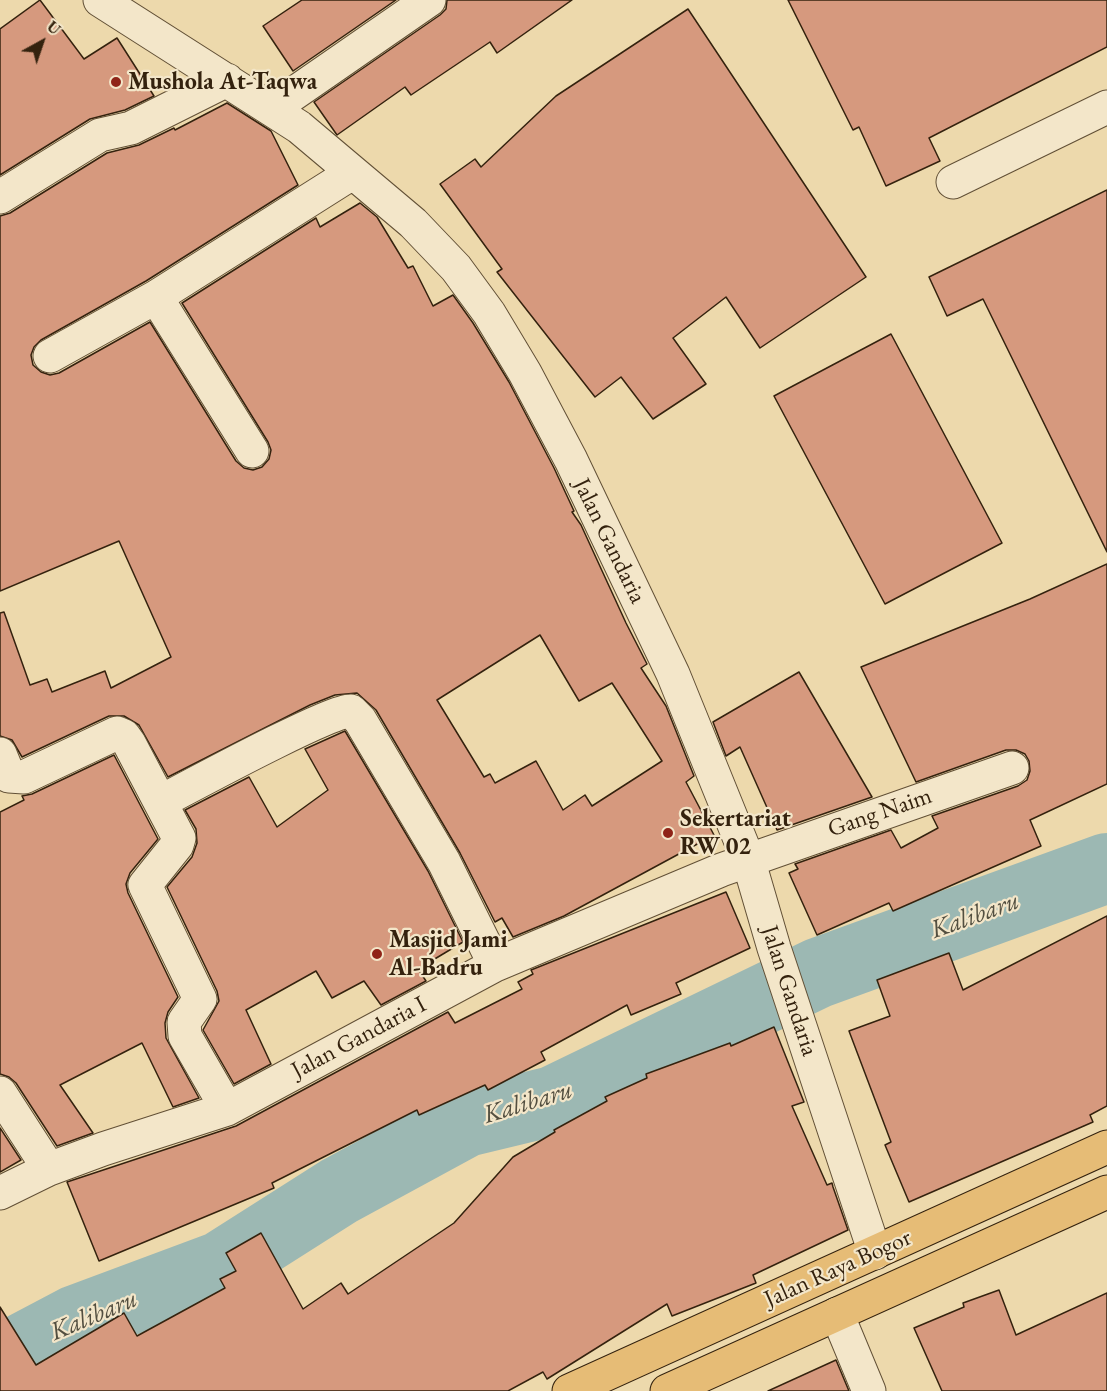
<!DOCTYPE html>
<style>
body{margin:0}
#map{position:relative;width:1107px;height:1391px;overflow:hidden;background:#edd9ac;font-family:"EB Garamond",serif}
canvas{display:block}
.north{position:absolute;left:12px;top:12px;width:60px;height:60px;-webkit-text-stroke:4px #f3e6c9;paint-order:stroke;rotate:40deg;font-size:16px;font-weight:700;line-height:24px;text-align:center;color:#34220e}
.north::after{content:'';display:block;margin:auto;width:21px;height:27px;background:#34220e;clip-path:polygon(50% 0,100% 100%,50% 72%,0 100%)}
</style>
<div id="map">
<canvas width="1107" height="1391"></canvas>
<div class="north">U</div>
</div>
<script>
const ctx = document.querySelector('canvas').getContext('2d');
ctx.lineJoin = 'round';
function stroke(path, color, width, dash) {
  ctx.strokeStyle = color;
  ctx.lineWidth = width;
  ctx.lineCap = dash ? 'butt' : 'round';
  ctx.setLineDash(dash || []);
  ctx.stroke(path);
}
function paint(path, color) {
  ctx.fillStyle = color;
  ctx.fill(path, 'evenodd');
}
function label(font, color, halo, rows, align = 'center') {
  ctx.font = font + ' "EB Garamond",serif';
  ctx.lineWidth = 4.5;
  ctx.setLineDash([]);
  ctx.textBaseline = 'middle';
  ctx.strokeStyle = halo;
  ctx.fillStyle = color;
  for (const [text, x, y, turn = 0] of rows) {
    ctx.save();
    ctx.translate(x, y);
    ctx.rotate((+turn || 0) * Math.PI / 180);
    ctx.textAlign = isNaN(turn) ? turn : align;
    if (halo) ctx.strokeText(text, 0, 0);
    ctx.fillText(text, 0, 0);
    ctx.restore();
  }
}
stroke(new Path2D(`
 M0 1360 76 1320 221 1266 339 1191 466 1122 553 1101 818 973 1107 868`), '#9cb8b3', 70);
const building = new Path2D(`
 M40 0 84 59 117 38 154 96 125 110 90 119 0 175V29Z
 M302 0H396L293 71 263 26Z
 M447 0H572L497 53 490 42 411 95 405 87 337 135 314 102 440 15 446 9Z
 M788 0H1107V47L929 138 940 161 886 186 859 127 853 130Z
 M688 9 866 277 760 348 726 297 673 338 706 384 653 419 621 377 595 397 497 272 502 269 440 184 475 159 481 167 556 96Z
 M227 103 271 131 298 185 146 281 41 340 34 347 31 355 33 365 41 372 50 375 59 373 150 322 236 461 244 468 253 470 262 467 269 459 271 450 268 442 182 303 316 218 320 227 360 203 377 217 408 268 413 266 433 306 453 295 473 323 509 382 554 468 574 511 572 512 581 525 626 623 647 664 641 668 666 706 694 776 686 782 714 835 564 916 513 937 502 918 495 922 460 853 376 710 357 693 335 695 310 705 168 777 139 725 124 716H109L22 757 12 740 0 736V613L4 612 30 685 47 679 52 692 105 671 111 688 171 657 119 541 0 591V216L10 213 107 153 139 145 174 128 175 130ZM540 635 579 701 612 683 662 761 592 806 585 795 563 810 536 761 495 783 490 774 484 777 437 700Z
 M1107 190V552L983 299 947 316 929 277Z
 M891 334 1002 543 885 604 774 396Z
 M1107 564V784L1030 820 1041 846 893 911 889 903 817 935 789 873 798 869 795 864 891 830 901 848 938 828 932 816 1018 786 1027 780 1030 771 1029 761 1025 754 1016 750H1006L916 782 861 667 1030 599Z
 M799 672 872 797 777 830 740 747 726 756 713 722Z
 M345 731 428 871 463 942 418 969 426 981 381 1005 364 981 332 998 316 971 246 1010 271 1064 234 1084 203 1030 219 1001 217 991 167 887 192 857 197 843 196 829 185 810 249 777 277 827 328 790 305 749Z
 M114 755 158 839 130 873 126 884 128 893 178 997 168 1012 165 1023 166 1038 199 1098 173 1107 142 1043 60 1085 93 1133 57 1146 16 1083 9 1077 0 1074V812L24 800 22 796 32 794Z
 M726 892 750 948 676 983 681 994 631 1015 627 1005 541 1052 545 1060 488 1090 485 1085 419 1115 417 1110 272 1183 274 1188 99 1261 67 1182 236 1126 448 1012 455 1023 522 989 518 982 533 974 531 970Z
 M1107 916V1106L1090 1115 1093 1122 909 1202 885 1145 891 1142 849 1031 890 1016 877 980 949 953 963 990Z
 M774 1027 804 1102 792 1106 827 1185 832 1183 833 1187 848 1230 753 1275 756 1283 672 1316 667 1304 547 1379 543 1372 508 1391H0V1307L36 1365 124 1313 137 1336 225 1288 220 1279 236 1271 226 1253 261 1233 303 1309 341 1283 348 1294 454 1223 513 1157 555 1132 554 1130 607 1101 605 1097 647 1078 646 1074 730 1043 731 1046Z
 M0 1128 21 1160 0 1172Z
 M999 1290 1016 1335 1107 1293V1391H942L914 1328 964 1307 963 1303Z
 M836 1360 849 1391H768Z`);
paint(building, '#d6997e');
stroke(building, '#34220e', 1.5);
const minor = new Path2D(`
 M100 0 299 127 413 223 456 268 489 313 525 373 571 460 673 674 748 859 774 948 875 1253
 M273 108 429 0
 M953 182 1107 107
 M0 197 100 135 131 128 227 80
 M156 297 252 451
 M50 356 156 297 352 173
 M0 754 9 776 24 777 117 733 124 736 129 743 179 838 177 845 145 885 200 999 184 1022 185 1036 227 1109
 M160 802C185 789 334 708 351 711L360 720 444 862 495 965
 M0 1093 49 1169
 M0 1193 49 1169 103 1149 227 1109 495 965 721 870 1012 768
 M837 1314 869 1391`);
const highway = new Path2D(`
 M569 1391 1107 1147
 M667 1391 1107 1192`);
stroke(minor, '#625036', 35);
stroke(highway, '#34220e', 35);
stroke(minor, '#f3e6c9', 33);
stroke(highway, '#e6bc76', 33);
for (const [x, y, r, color] of [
 [116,82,6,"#8f2418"],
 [668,833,6,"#8f2418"],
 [377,954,6,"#8f2418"]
]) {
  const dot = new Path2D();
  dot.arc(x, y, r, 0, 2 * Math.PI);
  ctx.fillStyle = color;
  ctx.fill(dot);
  stroke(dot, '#f3e6c9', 2);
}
label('bold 24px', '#34220e', '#f3e6c9', [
 ["Mushola At-Taqwa",128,82],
 ["Sekertariat",680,819],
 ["RW 02",680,847],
 ["Masjid Jami",389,940],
 ["Al-Badru",389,968]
], 'left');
label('24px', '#34220e', '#f3e6c9', [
 ["Jalan Gandaria",609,541,64],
 ["Gang Naim",880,813,-19],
 ["Jalan Gandaria",789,991,72],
 ["Jalan Gandaria I",359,1038,-28],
 ["Jalan Raya Bogor",838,1269,-24]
]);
label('italic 26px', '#534f40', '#f3e6c9', [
 ["Kalibaru",975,916,-20],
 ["Kalibaru",528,1103,-17],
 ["Kalibaru",94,1316,-23]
]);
</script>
